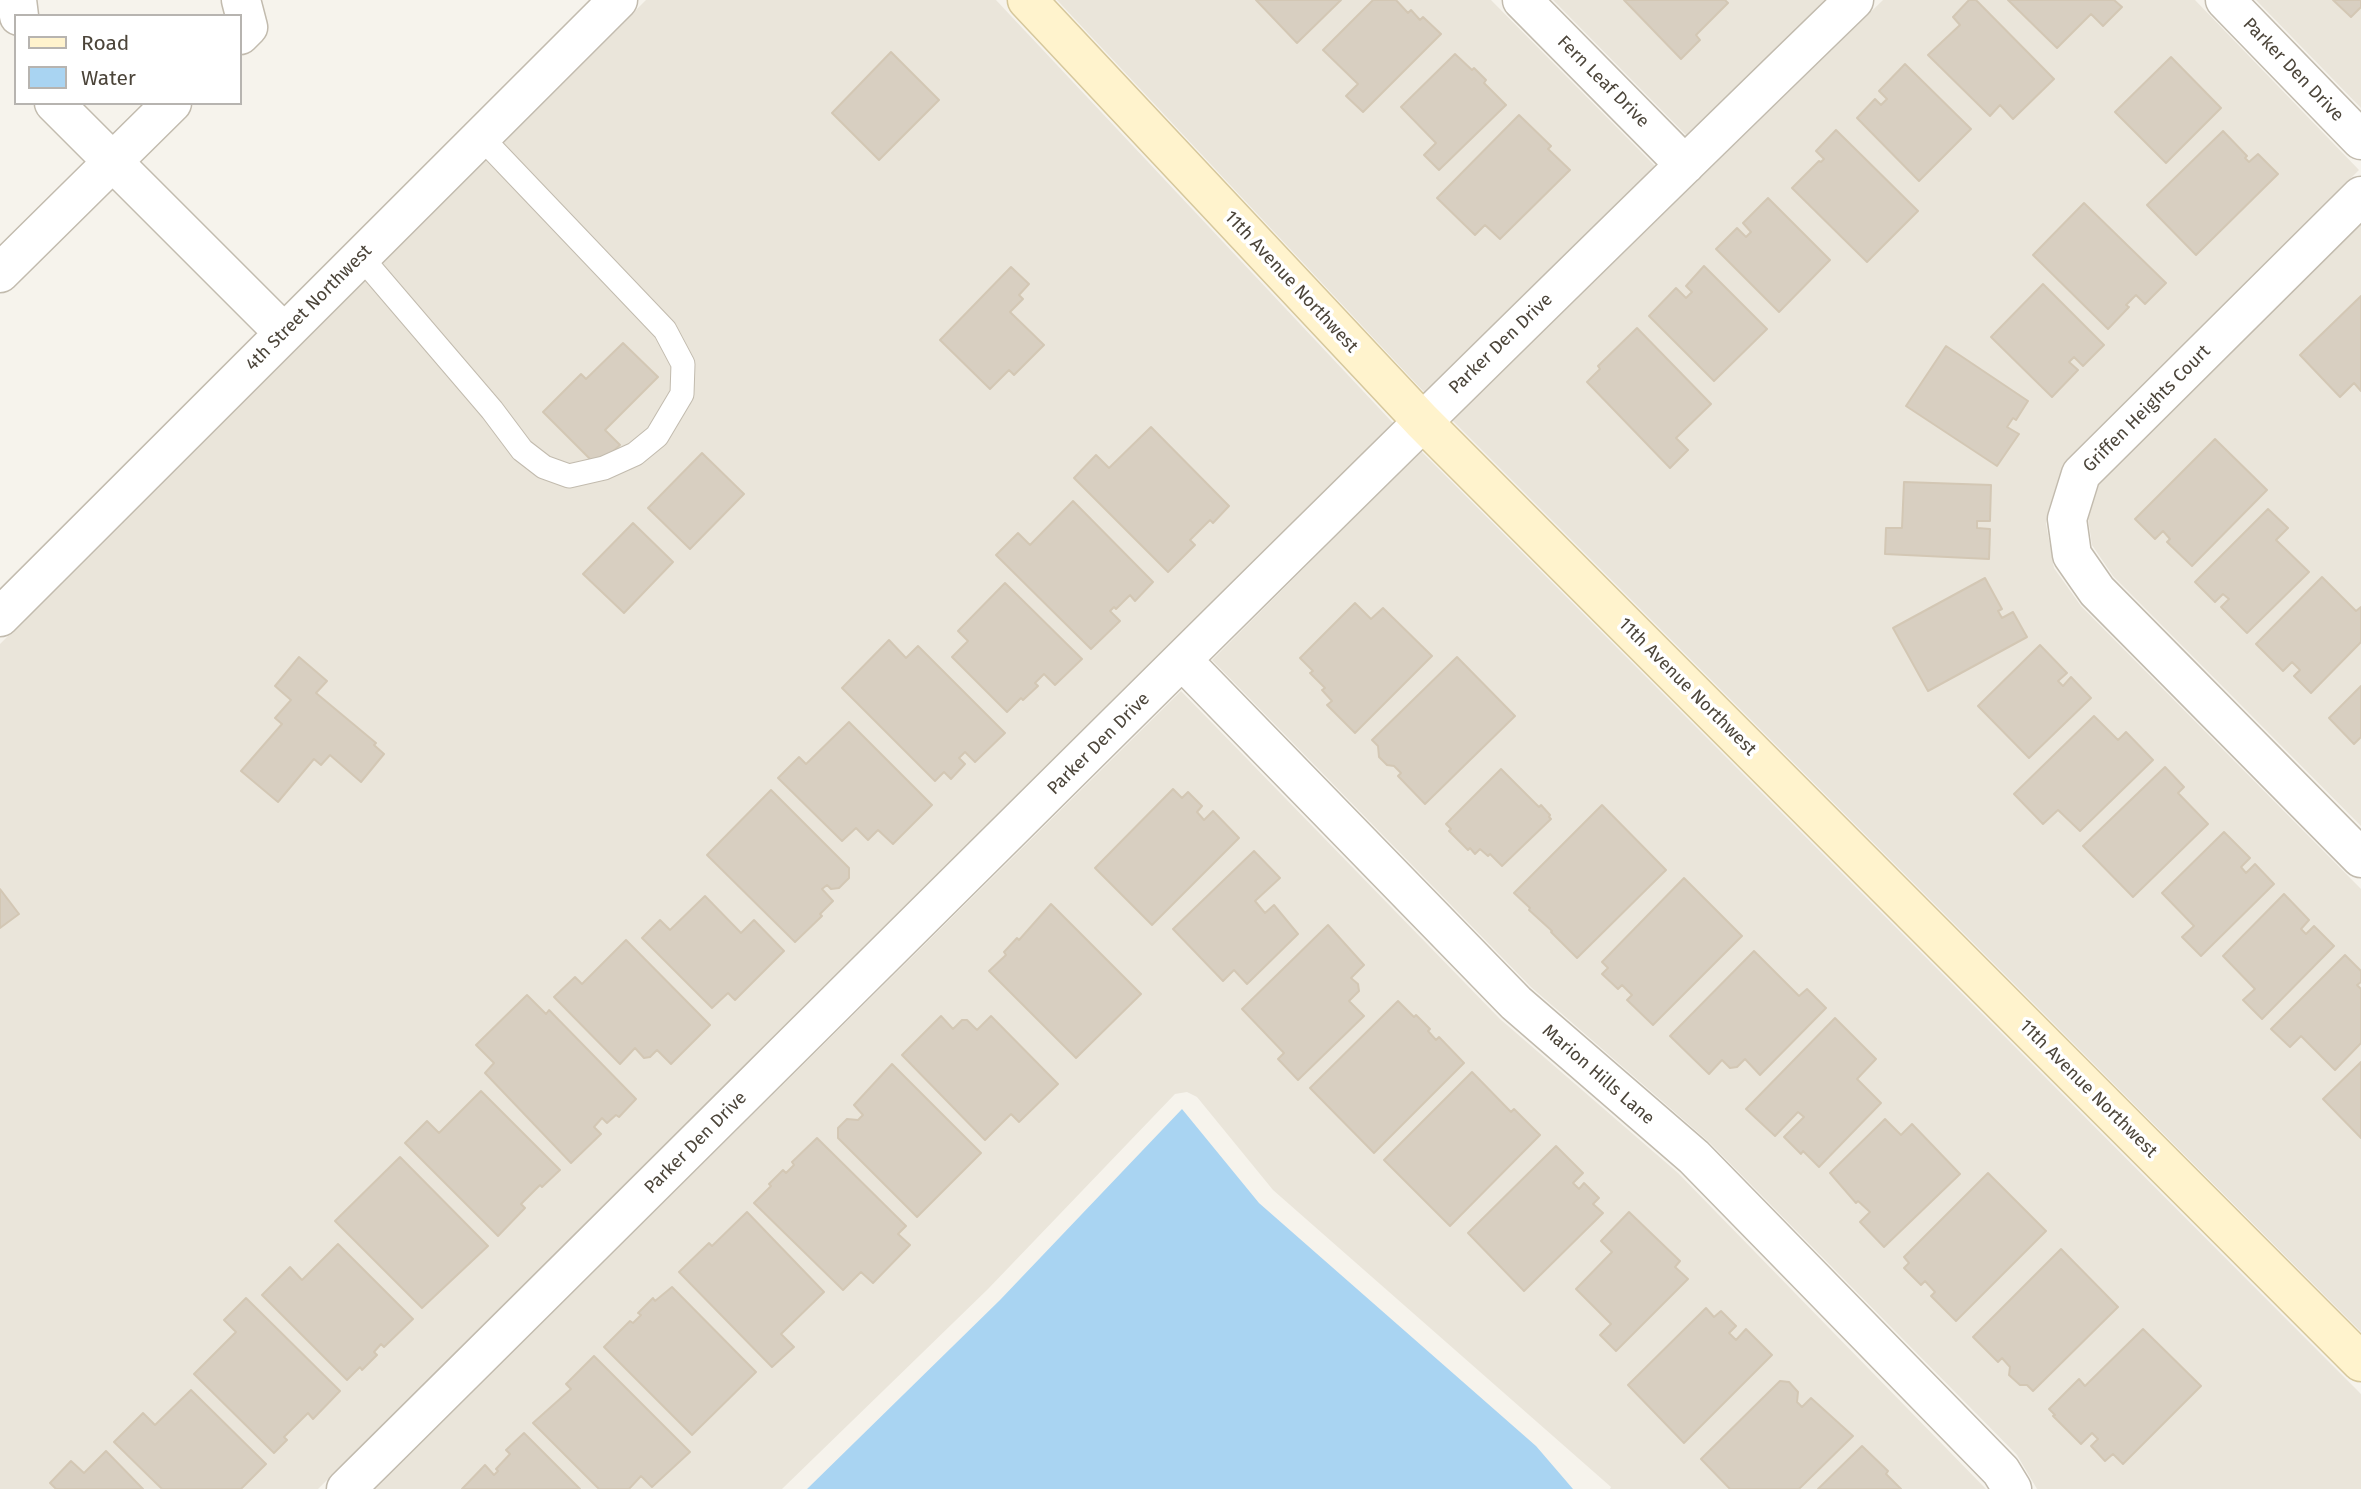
<!DOCTYPE html>
<style>
body{margin:0}
#map{position:relative;width:2361px;height:1489px;overflow:hidden;background:#f6f3ec;font-family:"Fira Sans",sans-serif}
canvas{display:block}
.legend{position:absolute;left:14px;top:14px;width:228px;height:91px;box-sizing:border-box;background:#fff;border:2px solid #b7b4b0;margin:0;padding:9px 12px;list-style:none;font-size:21px;color:#4b4439}
.legend li{display:flex;align-items:center;gap:14px;height:35px}
.legend b{width:35px;border:2px solid #b7b4b0}
</style>
<div id="map">
<canvas width="2361" height="1489"></canvas>
<ul class="legend">
<li><b style="height:9px;background:#fff3cd"></b>Road</li>
<li><b style="height:19px;background:#a9d4f2"></b>Water</li>
</ul>
</div>
<script>
const ctx = document.querySelector('canvas').getContext('2d');
ctx.lineJoin = 'round';
function paint(path, color) {
  ctx.fillStyle = color;
  ctx.fill(path, 'evenodd');
}
function stroke(path, color, width, dash) {
  ctx.strokeStyle = color;
  ctx.lineWidth = width;
  ctx.lineCap = dash ? 'butt' : 'round';
  ctx.setLineDash(dash || []);
  ctx.stroke(path);
}
function label(font, color, halo, rows, align = 'center') {
  ctx.font = font + ' "Fira Sans",sans-serif';
  ctx.lineWidth = 7;
  ctx.setLineDash([]);
  ctx.textBaseline = 'middle';
  ctx.strokeStyle = halo;
  ctx.fillStyle = color;
  for (const [text, x, y, turn = 0] of rows) {
    ctx.save();
    ctx.translate(x, y);
    ctx.rotate((+turn || 0) * Math.PI / 180);
    ctx.textAlign = isNaN(turn) ? turn : align;
    if (halo) ctx.strokeText(text, 0, 0);
    ctx.fillText(text, 0, 0);
    ctx.restore();
  }
}
paint(new Path2D(`
 M646 0H996L1393 423 1169 647 318 1489H0V644Z
 M1057 0H1491L1655 166 1424 392Z
 M1553 0H1826L1686 135Z
 M1883 0H2195L2359 170 2067 461 2061 471 2047 515 2046 524 2054 568 2081 606 2361 889V1332L1452 420Z
 M2256 0H2361V108Z
 M2361 224V826L2113 576 2092 545 2088 518 2099 484Z
 M1421 451 2361 1394V1489H2037L2017 1455 1709 1142 1531 987 1212 660Z
 M1181 691 1500 1019 1678 1173 1986 1489H1610L1611 1487 1273 1190 1197 1097 1187 1092 1175 1094 988 1289 782 1489H374Z`), '#eae5da');
paint(new Path2D(`
 M1182 1109 1259 1203 1536 1446 1573 1489H807L1000 1300Z`), '#a9d4f2');
const building = new Path2D(`
 M1256 0H1341L1297 43Z
 M1373 0H1396L1408 13 1411 10 1420 20 1423 17 1441 34 1363 112 1346 96 1358 84 1323 50Z
 M1624 0H1725L1728 3 1696 35 1700 40 1681 59Z
 M1969 0H1976L2054 79 2013 119 2000 105 1990 116 1928 55 1960 25 1953 17Z
 M2008 0H2114L2122 7 2103 26 2091 14 2057 48Z
 M2333 0H2361V7L2351 17Z
 M891 52 939 100 879 160 832 113Z
 M1455 54 1472 70 1474 68 1486 80 1484 83 1506 105 1439 170 1424 155 1436 143 1401 107Z
 M2171 57 2221 108 2166 163 2115 112Z
 M1905 64 1971 129 1919 181 1857 118 1875 99 1881 105 1887 99 1879 91Z
 M1519 115 1551 146 1548 149 1570 170 1500 239 1485 225 1475 235 1437 198Z
 M1836 130 1918 211 1867 262 1792 188 1819 161 1821 162 1824 159 1816 151Z
 M2223 131 2247 156 2245 158 2249 162 2258 154 2278 174 2196 255 2147 205Z
 M1768 198 1830 260 1779 312 1716 249 1737 228 1746 237 1751 232 1743 223Z
 M2084 203 2166 283 2145 304 2136 295 2126 305 2129 307 2108 329 2033 255Z
 M1704 266 1767 329 1714 381 1649 316 1676 288 1686 298 1692 292 1686 286Z
 M1011 267 1029 284 1019 295 1023 299 1010 312 1044 345 1014 375 1009 370 990 389 940 340Z
 M2043 284 2104 345 2083 366 2074 357 2069 362 2078 370 2052 397 1991 337Z
 M2361 296V391L2354 383 2340 397 2300 355Z
 M1637 328 1711 404 1676 438 1688 450 1670 468 1587 382 1600 369 1598 366Z
 M623 343 658 377 605 430 620 445 597 466 543 412 581 374 586 379Z
 M1946 346 2028 401 2016 420 2013 418 2007 427 2019 434 1997 466 1906 406Z
 M1151 427 1229 506 1213 523 1210 520 1190 540 1195 545 1168 572 1074 478 1096 455 1109 468Z
 M2215 439 2267 490 2192 566 2167 542 2170 539 2163 531 2155 539 2135 519Z
 M702 453 744 494 690 549 648 508Z
 M1904 482 1991 485 1990 521H1977V528L1990 529 1989 559 1885 554 1886 528H1902Z
 M1073 501 1153 582 1135 601 1130 595 1116 609 1114 607 1110 611 1120 621 1091 649 996 555 1018 533 1030 545Z
 M2268 509 2288 528 2276 540 2309 572 2247 633 2221 607 2229 599 2223 594 2215 602 2195 582Z
 M633 523 673 562 624 613 583 574Z
 M2322 577 2356 611 2361 607V642L2311 693 2294 676 2300 670 2292 662 2283 671 2256 644Z
 M1985 578 2002 609 1998 611 2002 618 2013 612 2027 637 1928 691 1893 628Z
 M1005 583 1082 659 1055 685 1044 674 1035 683 1038 686 1023 700 1021 698 1007 712 952 657 968 641 958 631Z
 M1355 603 1371 619 1383 608 1432 656 1355 733 1327 705 1332 701 1322 690 1325 688 1310 673 1313 671 1300 658Z
 M889 640 906 658 918 646 1005 733 975 762 965 752 959 758 965 764 951 779 944 772 935 781 842 688Z
 M2040 645 2067 673 2058 681 2063 686 2071 677 2091 698 2029 758 1978 706Z
 M299 657 327 681 316 693 376 743 374 745 384 754 361 782 330 755 321 765 314 759 278 802 241 771 282 724 275 718 291 700 275 686Z
 M1457 657 1515 716 1425 804 1398 776 1401 773 1394 766 1387 765 1379 757 1378 746 1372 740Z
 M2361 686V737L2354 744 2329 718Z
 M2094 716 2118 740 2126 732 2153 760 2080 831 2058 810 2043 824 2014 794Z
 M849 722 932 805 893 844 878 830 868 840 856 828 842 841 778 778 799 757 806 764Z
 M2165 767 2184 787 2178 793 2208 824 2133 897 2083 846Z
 M1501 769 1539 807 1541 805 1550 815 1549 817 1551 819 1502 866 1490 854 1488 856 1480 849 1475 854 1470 848 1468 850 1449 831 1451 829 1446 824Z
 M1173 789 1182 798 1188 792 1202 806 1197 812 1204 820 1213 811 1239 838 1152 925 1095 868Z
 M771 790 849 868V878L839 888 831 889 827 885 822 889 833 901 820 914 822 916 795 942 707 855Z
 M1602 805 1666 870 1577 958 1551 932 1552 931 1529 910 1530 908 1514 893Z
 M2224 832 2250 858 2241 867 2246 873 2255 864 2274 884 2201 956 2182 937 2194 926 2162 893Z
 M1254 851 1280 878 1255 901 1265 913 1274 905 1298 934 1247 984 1234 970 1223 981 1173 929Z
 M1684 878 1742 936 1653 1025 1627 1000 1632 995 1622 985 1618 989 1602 974 1608 968 1602 962Z
 M0 889 19 914 0 928Z
 M2284 894 2309 920 2301 929 2306 934 2314 926 2334 946 2262 1019 2243 1000 2255 989 2223 956Z
 M705 896 741 933 754 920 784 951 735 1000 728 993 712 1008 642 938 660 920 670 930Z
 M1051 904 1141 994 1076 1058 989 971 1006 955 1004 952 1017 938 1019 940Z
 M1328 925 1364 965 1351 978 1358 984 1359 991 1349 1001 1364 1016 1298 1080 1278 1059 1284 1053 1242 1009Z
 M626 940 710 1025 671 1064 657 1050 650 1057 644 1058 635 1048 620 1064 554 997 575 977 582 984Z
 M1754 951 1799 996 1807 989 1826 1008 1760 1075 1745 1059 1737 1067 1730 1068 1722 1060 1709 1074 1670 1036Z
 M2345 955 2361 971V982L2357 985 2361 989V1043L2335 1070 2301 1036 2290 1047 2271 1029Z
 M527 995 546 1014 549 1010 636 1099 619 1117 616 1115 607 1123 602 1118 594 1127 601 1134 571 1163 485 1073 494 1063 476 1045Z
 M1398 1001 1414 1017 1416 1015 1430 1029 1428 1031 1436 1040 1439 1037 1464 1063 1374 1153 1310 1088Z
 M941 1016 953 1029 962 1020H967L977 1030 991 1016 1058 1084 1019 1122 1011 1114 985 1140 902 1055Z
 M1835 1018 1876 1059 1857 1079 1881 1103 1819 1167 1803 1151 1801 1154 1784 1137 1804 1117 1798 1112 1775 1136 1746 1109Z
 M2361 1062V1138L2323 1099Z
 M892 1064 981 1153 917 1217 838 1138V1128L847 1119 858 1120 863 1115 854 1105Z
 M1472 1072 1511 1112 1514 1109 1540 1135 1450 1226 1384 1160Z
 M481 1091 560 1170 542 1187 540 1185 521 1204 525 1208 498 1236 405 1143 427 1121 439 1133Z
 M1885 1119 1901 1135 1912 1124 1960 1174 1884 1247 1860 1222 1870 1212 1858 1201 1856 1203 1830 1173Z
 M817 1138 906 1226 898 1234 910 1245 873 1283 861 1272 843 1290 754 1203 771 1186 769 1184 783 1170 786 1173 794 1165 792 1162Z
 M1556 1146 1583 1173 1573 1183 1579 1189 1584 1183 1599 1198 1593 1204 1603 1213 1524 1291 1468 1233Z
 M400 1157 488 1246 422 1308 335 1221Z
 M1988 1173 2046 1231 1956 1321 1931 1296 1935 1292 1925 1281 1921 1285 1904 1268 1909 1263 1904 1257Z
 M747 1212 824 1292 781 1334 794 1347 772 1367 679 1272 709 1243 712 1246Z
 M1629 1212 1680 1261 1675 1267 1688 1279 1616 1351 1600 1335 1611 1324 1576 1289 1612 1252 1601 1241Z
 M338 1244 413 1319 384 1347 381 1344 374 1352 377 1355 362 1370 360 1367 347 1380 262 1295 290 1267 302 1280Z
 M2061 1249 2118 1307 2033 1391 2027 1385H2020L2009 1375 2010 1367 2002 1358 1998 1362 1973 1337Z
 M672 1287 756 1372 692 1435 604 1347 630 1321 633 1323 641 1315 638 1313 653 1298 655 1301Z
 M246 1298 340 1391 313 1419 308 1413 284 1437 287 1440 274 1453 194 1374 236 1332 224 1320Z
 M1706 1308 1714 1317 1721 1311 1736 1326 1729 1333 1736 1340 1746 1329 1772 1355 1684 1443 1628 1385Z
 M2143 1329 2201 1386 2123 1464 2113 1454 2105 1461 2091 1446 2098 1439 2092 1433 2081 1444 2053 1416 2055 1415 2049 1409 2079 1379 2085 1386Z
 M594 1356 690 1452 652 1487 641 1476 629 1489H599L533 1423 571 1389 566 1384Z
 M1780 1381 1789 1382 1798 1392 1797 1402 1802 1407 1811 1398 1853 1436 1799 1489H1730L1701 1459Z
 M191 1390 266 1464 241 1489H162L114 1442 143 1413 155 1425Z
 M524 1433 580 1489H462L485 1465 494 1475 498 1471 496 1469 510 1454 506 1450Z
 M1862 1446 1888 1471 1886 1474 1901 1489H1818Z
 M106 1451 143 1489H56L50 1483 71 1461 84 1473Z`);
paint(building, '#d8cfc1');
stroke(building, '#d3c7b4', 2);
const lane = new Path2D(`
 M361 257 492 410 522 450 544 467 569 476 604 468 635 454 657 436 682 394 683 364 665 330 481 137`);
const street = new Path2D(`
 M17 0 19 16
 M1522 0 1685 165
 M2225 0 2361 140
 M240 35 248 27 241 0
 M54 103 284 333
 M2361 196 2081 474 2067 519 2072 555 2097 591 2361 858
 M0 273 172 103
 M0 617 618 0
 M1183 661 1516 1003 1694 1157 2001 1471 2012 1489
 M346 1489C848 992 1347 492 1854 0`);
const secondary = new Path2D(`
 M1027 0 1422 421 2361 1362`);
stroke(lane, '#c2bbae', 25);
stroke(street, '#c2bbae', 41);
stroke(secondary, '#d6c79b', 41);
stroke(lane, '#fff', 23);
stroke(street, '#fff', 38);
stroke(secondary, '#fff3cd', 38);
label('18px', '#4b4439', '#fff', [
 ["Parker Den Drive",2293,70,46],
 ["Fern Leaf Drive",1603,82,45],
 ["11th Avenue Northwest",1291,282,47],
 ["4th Street Northwest",309,308,-45],
 ["Parker Den Drive",1501,344,-44],
 ["Griffen Heights Court",2147,409,-45],
 ["11th Avenue Northwest",1687,687,45],
 ["Parker Den Drive",1099,744,-45],
 ["Marion Hills Lane",1598,1075,41],
 ["11th Avenue Northwest",2088,1089,45],
 ["Parker Den Drive",696,1143,-45]
]);
</script>
